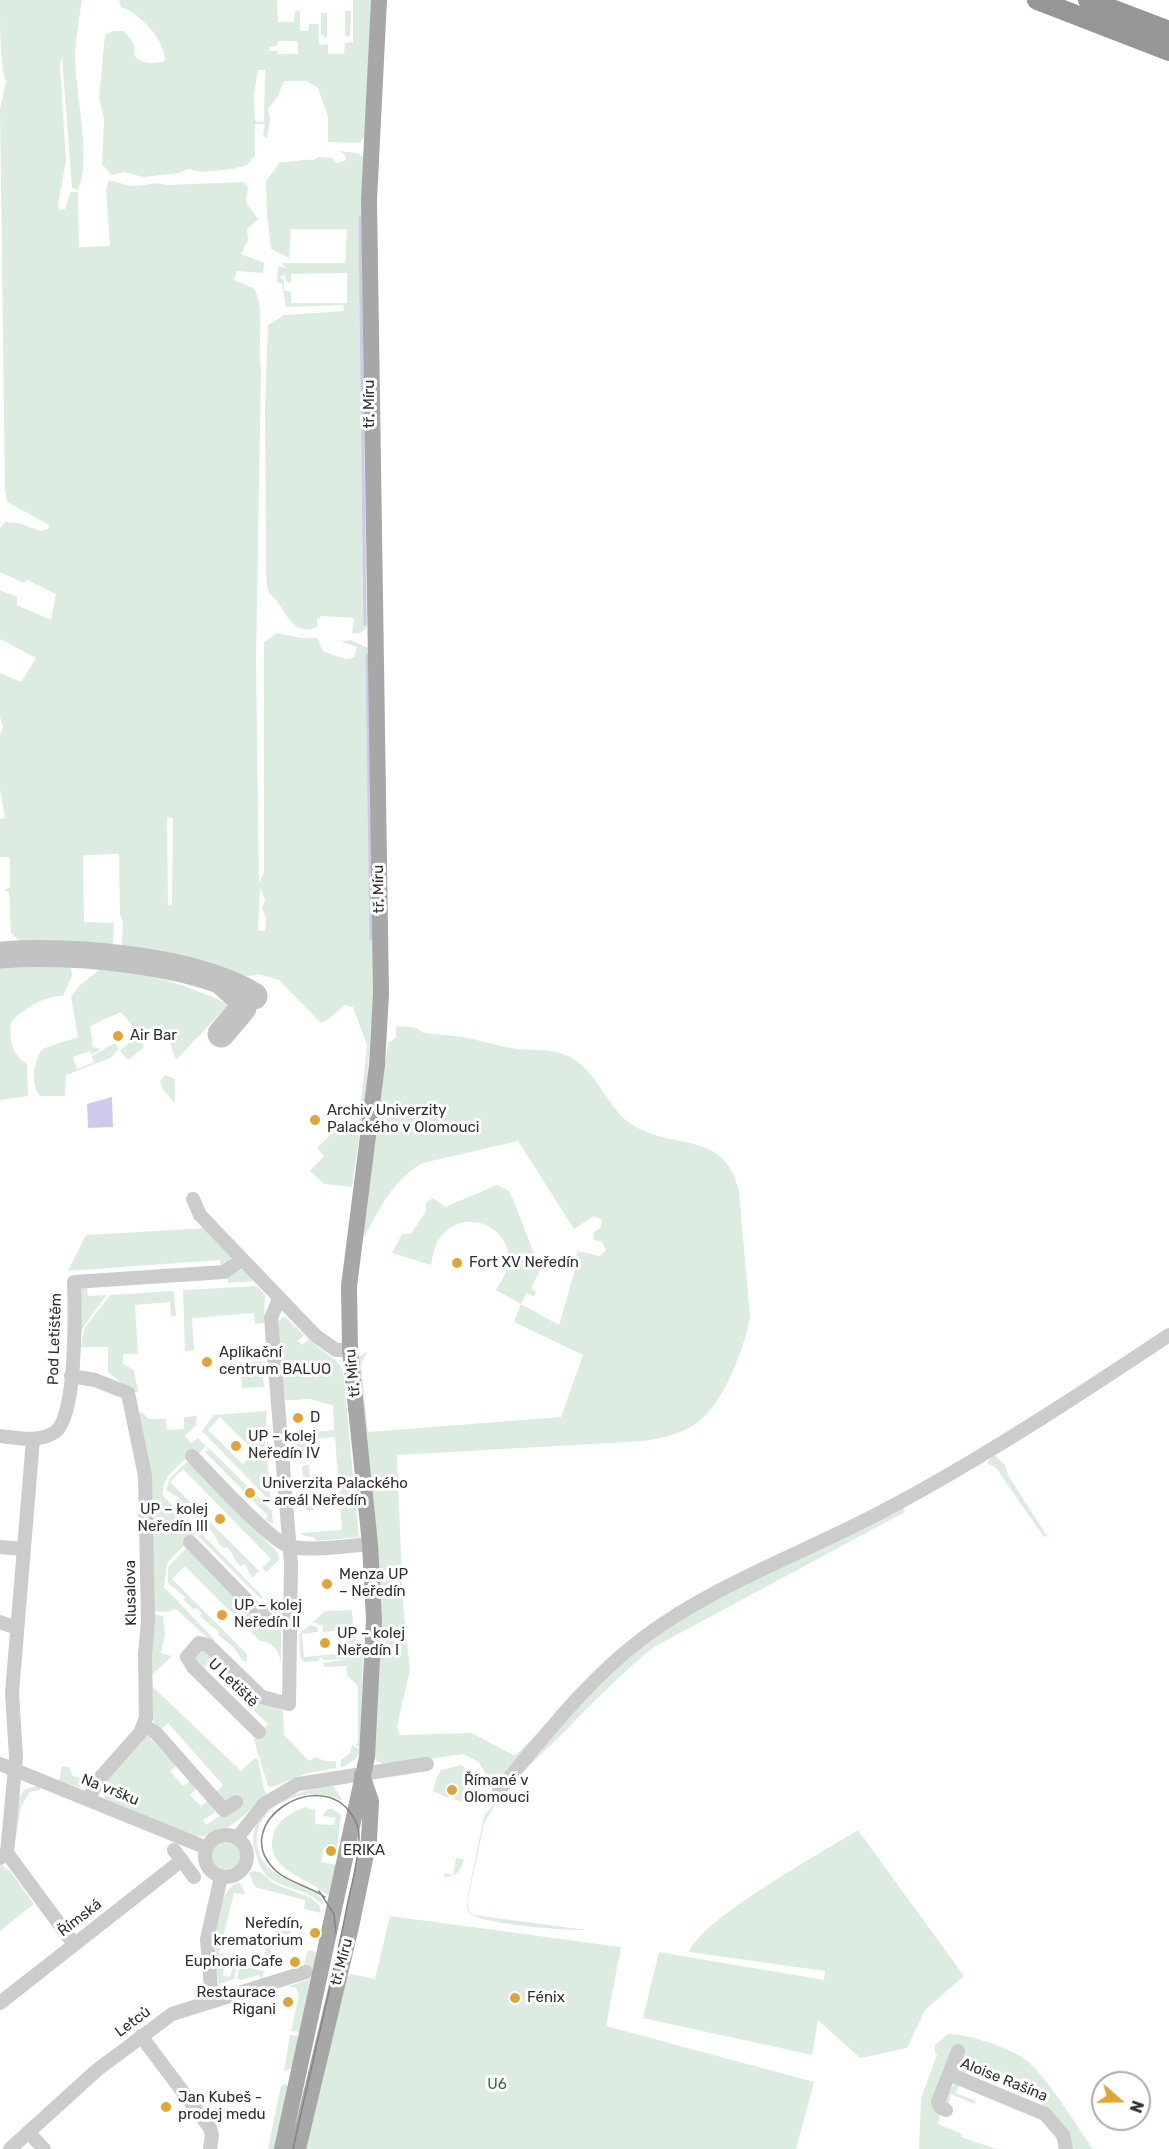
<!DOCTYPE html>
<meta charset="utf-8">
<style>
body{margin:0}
#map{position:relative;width:1169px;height:2149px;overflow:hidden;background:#fff;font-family:Rubik,sans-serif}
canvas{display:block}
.north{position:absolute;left:1091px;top:2071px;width:60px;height:60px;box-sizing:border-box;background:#fff;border:2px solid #acacac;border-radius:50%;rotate:110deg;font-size:16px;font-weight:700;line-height:24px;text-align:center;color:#2f2f2f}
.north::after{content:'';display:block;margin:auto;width:21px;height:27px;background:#e1a537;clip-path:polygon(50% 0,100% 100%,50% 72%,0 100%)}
</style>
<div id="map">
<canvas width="1169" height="2149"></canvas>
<div class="north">N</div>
</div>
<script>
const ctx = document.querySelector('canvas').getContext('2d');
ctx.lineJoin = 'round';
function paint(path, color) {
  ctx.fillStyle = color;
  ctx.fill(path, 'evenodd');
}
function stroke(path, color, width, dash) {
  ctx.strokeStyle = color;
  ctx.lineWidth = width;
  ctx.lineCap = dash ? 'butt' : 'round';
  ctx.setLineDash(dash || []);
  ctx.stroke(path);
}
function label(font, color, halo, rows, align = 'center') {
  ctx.font = font + ' Rubik,sans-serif';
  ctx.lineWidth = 6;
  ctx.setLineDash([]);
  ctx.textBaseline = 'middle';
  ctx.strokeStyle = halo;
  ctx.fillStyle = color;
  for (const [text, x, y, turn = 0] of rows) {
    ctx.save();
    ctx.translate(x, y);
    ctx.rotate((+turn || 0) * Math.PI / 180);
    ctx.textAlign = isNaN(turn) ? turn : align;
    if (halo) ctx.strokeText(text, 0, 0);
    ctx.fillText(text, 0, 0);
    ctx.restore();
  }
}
paint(new Path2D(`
 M0 0H82C79 18 76 37 75 56 75 93 92 158 78 190L72 188 62 57 60 64 66 161 58 204 60 210 65 209 70 192H78L79 247 110 246 106 190 108 181C118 180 124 186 133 186 146 186 154 181 167 185L244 182 248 187 246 202 258 219 247 229 248 240 241 254 264 263 263 273 237 271 234 280 253 288C266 302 257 350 261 369L256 662 259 883 264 872V642L277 633 301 638H317L324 652 347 659 354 657 357 647 340 641 351 640 368 648 371 660 375 1023H371L367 1083 352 1187 324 1184 310 1171 324 1156 317 1148 337 1128 356 1133 358 1131 367 1045 353 1007 344 1005 329 1019 321 1023 279 980 258 974C242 982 175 960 153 957 143 955 132 956 121 955L123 922 120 914 119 854 83 855 84 922 114 923 113 944 85 942V948H97L106 952 27 947 11 933 9 892 4 890 10 887V857H0V819L5 818 0 790V734L3 727 0 717V673L21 682 36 658 0 639V590L17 597V605L51 620 56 594 27 580 24 583 0 572V528L5 522 19 523 40 531 48 529 49 525 7 502 5 489 0 109 6 82C0 67 0 20 0 0ZM167 817 173 818 172 904 168 905ZM260 887 265 901 262 908 266 918 265 931 258 930Z
 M119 0H277L278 22H294L295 11H300V31H308L309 24H319V45L328 44V54H344L345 43 353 42V0H374L365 137 359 143 328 142V117L318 88 306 81H284L278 96 268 109 270 119 267 138 263 135 265 124H255V156L247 165 233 169 203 172 188 169 179 173 143 177 124 172 111 175 102 164 104 119 99 98 105 35 112 31H124L134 44 135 56C140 64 156 64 165 61 166 42 140 13 121 7ZM278 41H298V54H278V51H269L270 47 277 46ZM258 70H265L264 122 255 121 254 94Z
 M345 11H351L350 37 345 36Z
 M321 13H327V38L321 35Z
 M339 151 358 153 364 158 367 627 361 633 352 634 354 618 322 616 317 619V627C294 636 287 615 277 601 274 597 269 594 268 590 266 584 267 576 266 570L265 407 268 325 284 315 344 311 343 305 286 307 282 284 277 282 278 266 287 268 281 263H345L347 229H291L289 258 271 249 267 215 266 181 280 162C293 163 301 159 313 160L318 157 332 158 336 163 346 160 345 155ZM347 273V303H291V292L284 290V280L280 277 284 275 287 283H291V274Z
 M29 959 62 962 71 968 72 976 63 996C47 995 24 1008 11 1022 9 1042 12 1054 27 1064L28 1096 0 1100V960Z
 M99 970C143 969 190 987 229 1004L176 1060 163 1024 161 1025 166 1040 160 1041 153 1028 139 1032 144 1047 128 1060 120 1051 135 1036 133 1032 135 1029 121 1012 90 1026 93 1047 101 1049 91 1054 90 1051 73 1057 77 1069 94 1062 92 1056 115 1043 119 1049 110 1058 66 1075 65 1096H40C30 1085 34 1060 42 1049L78 1037 71 997 79 986Z
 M396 1026C403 1027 412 1026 418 1029 424 1032 419 1032 426 1033 438 1035 450 1035 462 1037 479 1040 495 1045 511 1048 529 1051 549 1048 566 1055 597 1068 605 1106 631 1124 674 1152 724 1128 739 1191L750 1317C744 1349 724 1403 697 1423 681 1434 663 1438 645 1441L397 1455 403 1605 410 1670 397 1726 400 1735 472 1733 513 1755 517 1754 620 1650 679 1609 933 1478 1169 1330C1075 1392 981 1457 880 1508 797 1551 705 1585 630 1643 581 1681 540 1735 500 1782L489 1781 479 1762 463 1754 386 1765 377 1761 373 1751 379 1617 376 1547 358 1357 367 1352 361 1364 368 1432 561 1417 583 1355 514 1322 521 1304 496 1290C500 1282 506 1275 508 1265 515 1229 466 1206 442 1235 435 1243 433 1254 431 1265L392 1253 402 1234H411L426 1211V1202L433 1198 445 1207 497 1185 508 1190 513 1199 536 1259 539 1273 531 1288 536 1292 534 1297 527 1293 521 1304 559 1325 575 1270 577 1251 600 1256 606 1250 602 1242 594 1240 593 1233 601 1227 602 1220 594 1216 574 1229 518 1141 423 1163C391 1180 378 1213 360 1244L388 1043 396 1038Z
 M165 1075 175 1079V1103L163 1090 160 1081Z
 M206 1228 231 1255V1262L221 1267 220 1260 68 1271 86 1235Z
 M242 1269 257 1281 228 1283 227 1277Z
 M87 1285 88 1296 107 1295 85 1324 80 1335V1290Z
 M257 1286 265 1295 264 1323 255 1324 254 1313 192 1318 194 1350 185 1351 183 1290Z
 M171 1291 174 1292 176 1316H171L170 1302 135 1305 138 1354H123V1364L134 1370 138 1392H132L108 1372V1347H81L84 1329 110 1295Z
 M284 1316 304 1335 298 1341 302 1345 309 1339C318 1349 338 1358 343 1371L359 1537 316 1541 315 1538 302 1535 301 1533 342 1530 335 1437 307 1439 309 1459 291 1461 288 1434 334 1430 333 1405C323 1404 316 1399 308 1399 298 1399 290 1402 281 1398L277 1322Z
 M262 1361 264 1387 242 1388 240 1363Z
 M267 1411 265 1437 271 1502 202 1431 214 1415ZM220 1417 255 1452 243 1464 208 1430Z
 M142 1412 149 1419H166L167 1430 184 1429V1417L197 1416 196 1425 185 1436 191 1443 198 1438 206 1446 198 1454 194 1451C182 1463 160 1477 163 1496L198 1531 167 1563 164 1587 215 1640 212 1642 176 1609 168 1612 153 1611 138 1413Z
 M209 1448 272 1511 273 1524 265 1520 268 1516 205 1452Z
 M994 1454 1005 1465 1009 1477 1047 1536 1044 1537 996 1468 987 1463Z
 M188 1461 278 1553 279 1560 267 1572 262 1568 271 1559 183 1469 170 1482 259 1571 252 1578 245 1564 240 1566C233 1559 233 1552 227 1547L223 1548C216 1542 216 1535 210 1529L206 1531 198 1522 196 1516 180 1505 179 1498 166 1490 170 1478Z
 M309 1465 313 1510H306L302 1466Z
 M902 1506 905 1512 654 1647C620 1674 591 1705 560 1736 534 1762 500 1790 484 1824L467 1903 469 1911 474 1915 586 1930C569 1931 479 1924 470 1913 466 1910 467 1905 467 1900L484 1816 563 1721 622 1661 684 1616Z
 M202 1534 263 1597 261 1599 198 1536Z
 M186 1548 255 1618 274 1623 281 1629V1662C279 1650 272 1642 260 1641L185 1566 172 1579 247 1654V1661H243L233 1647 217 1634 219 1632 200 1616 202 1613 196 1608 193 1609 184 1600 185 1597 168 1583V1567Z
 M352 1610 354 1637 363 1656 360 1748 355 1744 358 1743V1686L347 1675 346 1666 324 1667 323 1663 348 1659 323 1660 322 1657 319 1658V1661L304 1662 300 1657 299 1634 310 1625 317 1627 318 1632 302 1634 304 1657 347 1653 346 1630 323 1632V1626L313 1622 325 1611Z
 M153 1614 163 1616 165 1635 161 1653 171 1656 174 1654 152 1675 153 1687 241 1771 255 1758 258 1759 264 1789 267 1794C246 1812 222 1843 190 1835L105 1799 100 1786 144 1737 148 1736 176 1766 170 1771 183 1786 190 1781 196 1789 190 1795 201 1806 207 1801 215 1809 214 1813 203 1820 206 1825 237 1804 225 1801 215 1793 223 1785 168 1723 160 1730 151 1718 150 1655Z
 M203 1649 283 1711 284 1735 309 1761 315 1757 325 1761H336V1768L308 1773 272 1787 268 1786 254 1740 268 1724 207 1665 202 1669 195 1657Z
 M352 1745 360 1750 356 1759 341 1768V1760L350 1753Z
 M461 1765 474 1775 473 1805 454 1799 455 1791 449 1790 448 1798 433 1791 436 1779 441 1770Z
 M62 1766 69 1767 73 1776 91 1781 81 1788 59 1781Z
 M41 1785 40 1790 30 1792 21 1806 14 1849 18 1799 25 1789Z
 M333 1785 343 1801C306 1781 245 1807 259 1853 269 1884 321 1883 324 1905 319 1903 315 1898 310 1895 296 1888 278 1886 267 1876 261 1869 257 1860 255 1851 243 1808 300 1789 333 1785Z
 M306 1807 315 1810V1824L334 1825 335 1818 323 1816 327 1809H333L341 1815 337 1848H324L321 1862 337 1865 334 1884 328 1896C309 1876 261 1871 274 1832 279 1819 293 1811 306 1807Z
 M858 1830 964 1976 925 2010 907 2048 860 2058 818 2020 812 2055 643 2018 659 1952 824 1980 825 1971 689 1952C701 1919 823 1852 858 1830Z
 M210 1856a16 16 0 1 1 32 0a16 16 0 1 1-32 0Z
 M456 1858 464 1859C461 1870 457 1877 445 1877L443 1873 453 1875Z
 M0 1864 10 1871 34 1904 0 1931Z
 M253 1871 260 1872 275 1884 311 1898 319 1905 321 1913 304 1909 305 1900 255 1887 249 1873Z
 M239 1882 246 1894 234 1893 219 1953 225 1955 223 1976 230 1977 234 1964 237 1965 234 1979 219 1984C214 1959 210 1894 239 1882Z
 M390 1916 621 1947 606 2026 814 2082 796 2149H305L344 1978 351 1974 375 1979Z
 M274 1927 291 1931 288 1946 278 1943Z
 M267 1943 269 1944 274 1963 264 1961 267 1964 265 1969 256 1968 258 1960 262 1961Z
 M308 1950 316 1952 313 1975 303 1968Z
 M240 1966 264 1971 262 1980 259 1975 241 1980 237 1978Z
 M310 1979 301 2032 291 2031 299 1996 296 1988 289 1986Z
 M948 2034C968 2034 1011 2048 1026 2060 1047 2077 1077 2126 1093 2149H1071L1041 2107 1043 2099 970 2069 967 2076C956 2069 957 2060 955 2049L938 2124 962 2134 961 2137 997 2149H919L921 2098 937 2055 935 2053V2045Z
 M290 2035 300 2036 295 2067 284 2071Z
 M285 2084 288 2086 277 2149H268L281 2086Z
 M955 2084 959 2086 956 2093 976 2101 974 2104 951 2094 948 2106 945 2102 948 2091Z`), '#ddece0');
paint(new Path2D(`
 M112 1097 113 1127 88 1128 87 1104Z`), '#cecaeb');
stroke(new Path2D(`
 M360 218 365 624
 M367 655 371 939`), '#cecaeb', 3);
stroke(new Path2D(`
 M0 955C72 950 192 959 254 996
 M221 1034 243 1008 240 998 222 982`), '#c2c2c2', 27);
stroke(new Path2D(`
 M193 1199 200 1215 316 1336 336 1350H350
 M71 1376 95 1380 128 1393 145 1476 148 1621 145 1654 146 1718 140 1733 101 1777 88 1799
 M0 1436C18 1438 39 1443 55 1432 77 1418 75 1310 74 1282L224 1272 242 1260
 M192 1456C208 1473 273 1544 291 1547 316 1551 345 1546 370 1544
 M190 1542 257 1611 290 1617
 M0 1547 23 1549
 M0 1622 17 1628
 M144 1725 156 1733 224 1810 236 1802
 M259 1732 193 1667 187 1657 199 1643 208 1645 262 1697 289 1704 291 1564 271 1318 279 1299
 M0 1764 207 1848
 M499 1790C544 1737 587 1680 643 1638 716 1583 807 1552 887 1509 985 1457 1077 1396 1169 1335
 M205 1856a21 21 0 1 1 42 0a21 21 0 1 1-42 0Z
 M237 1838 264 1804 298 1784 427 1764
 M174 1850 194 1877
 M7 1853 74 1944
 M0 1858 7 1853 16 1757 12 1693 33 1439
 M212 2001 207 1939 221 1877
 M0 2003 182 1860
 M141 2036 210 2128 212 2135 210 2149
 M949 2074 958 2051
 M946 2110 940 2107 938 2102 949 2074 1045 2114 1063 2135 1066 2149
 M28 2132 44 2149
 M10 2149 97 2070 172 2014 306 1972`), '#ccc', 14);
stroke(new Path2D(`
 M282 2149 367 1757 374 1619 370 1544 350 1350 349 1286 377 1065 381 994 369 200 379 0
 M298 2149 351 1927 369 1840 371 1801 362 1775`), '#a7a7a7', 16);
stroke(new Path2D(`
 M1037 0 1169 51
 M1088 0 1169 31`), '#969696', 20);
stroke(new Path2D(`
 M319 1891 334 1914 336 1933
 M293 2149C310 2072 329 1995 345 1917 349 1892 359 1863 359 1836 359 1829 356 1821 352 1815 320 1765 230 1822 273 1868 286 1882 309 1886 325 1897`), '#848484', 1.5);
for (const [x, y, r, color] of [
 [118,1036,6,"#e1a537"],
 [315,1120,6,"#e1a537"],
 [457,1263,6,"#e1a537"],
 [207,1362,6,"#e1a537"],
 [298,1418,6,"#e1a537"],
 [236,1446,6,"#e1a537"],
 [250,1493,6,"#e1a537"],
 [220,1519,6,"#e1a537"],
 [327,1584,6,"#e1a537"],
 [222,1615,6,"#e1a537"],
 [325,1643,6,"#e1a537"],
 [452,1790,6,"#e1a537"],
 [331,1851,6,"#e1a537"],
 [315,1933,6,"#e1a537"],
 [295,1962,6,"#e1a537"],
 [515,1998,6,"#e1a537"],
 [288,2002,6,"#e1a537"],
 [166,2107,6,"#e1a537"]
]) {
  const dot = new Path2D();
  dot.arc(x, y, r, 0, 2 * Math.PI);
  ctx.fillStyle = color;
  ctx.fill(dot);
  stroke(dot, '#fff', 2);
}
label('15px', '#2f2f2f', '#fff', [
 ["tř. Míru",370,404,-90],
 ["tř. Míru",379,889,-91],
 ["Pod Letištěm",55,1339,-88],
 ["tř. Míru",353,1373,-96],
 ["Klusalova",131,1593,-91],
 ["U Letiště",233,1683,44],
 ["Na vršku",110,1790,22],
 ["Římská",80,1918,-38],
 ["tř. Míru",342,1962,-75],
 ["Letců",133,2022,-37],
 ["Aloise Rašína",1004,2080,22]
]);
label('15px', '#2f2f2f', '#fff', [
 ["Air Bar",130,1036],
 ["Archiv Univerzity",327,1111],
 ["Palackého v Olomouci",327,1128],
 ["Fort XV Neředín",469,1263],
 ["Aplikační",219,1353],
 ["centrum BALUO",219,1370],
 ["D",310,1418],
 ["UP – kolej",248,1437],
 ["Neředín IV",248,1454],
 ["Univerzita Palackého",262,1484],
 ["– areál Neředín",262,1501],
 ["UP – kolej",208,1510,"right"],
 ["Neředín III",208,1527,"right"],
 ["Menza UP",339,1575],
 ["– Neředín",339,1592],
 ["UP – kolej",234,1606],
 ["Neředín II",234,1623],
 ["UP – kolej",337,1634],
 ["Neředín I",337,1651],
 ["Římané v",464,1781],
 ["Olomouci",464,1798],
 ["ERIKA",343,1851],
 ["Neředín,",303,1924,"right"],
 ["krematorium",303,1941,"right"],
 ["Euphoria Cafe",283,1962,"right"],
 ["Restaurace",276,1993,"right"],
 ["Rigani",276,2010,"right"],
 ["Fénix",527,1998],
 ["Jan Kubeš -",178,2098],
 ["prodej medu",178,2115]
], 'left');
label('15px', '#3d6a49', '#fff', [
 ["U6",497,2085]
]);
</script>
